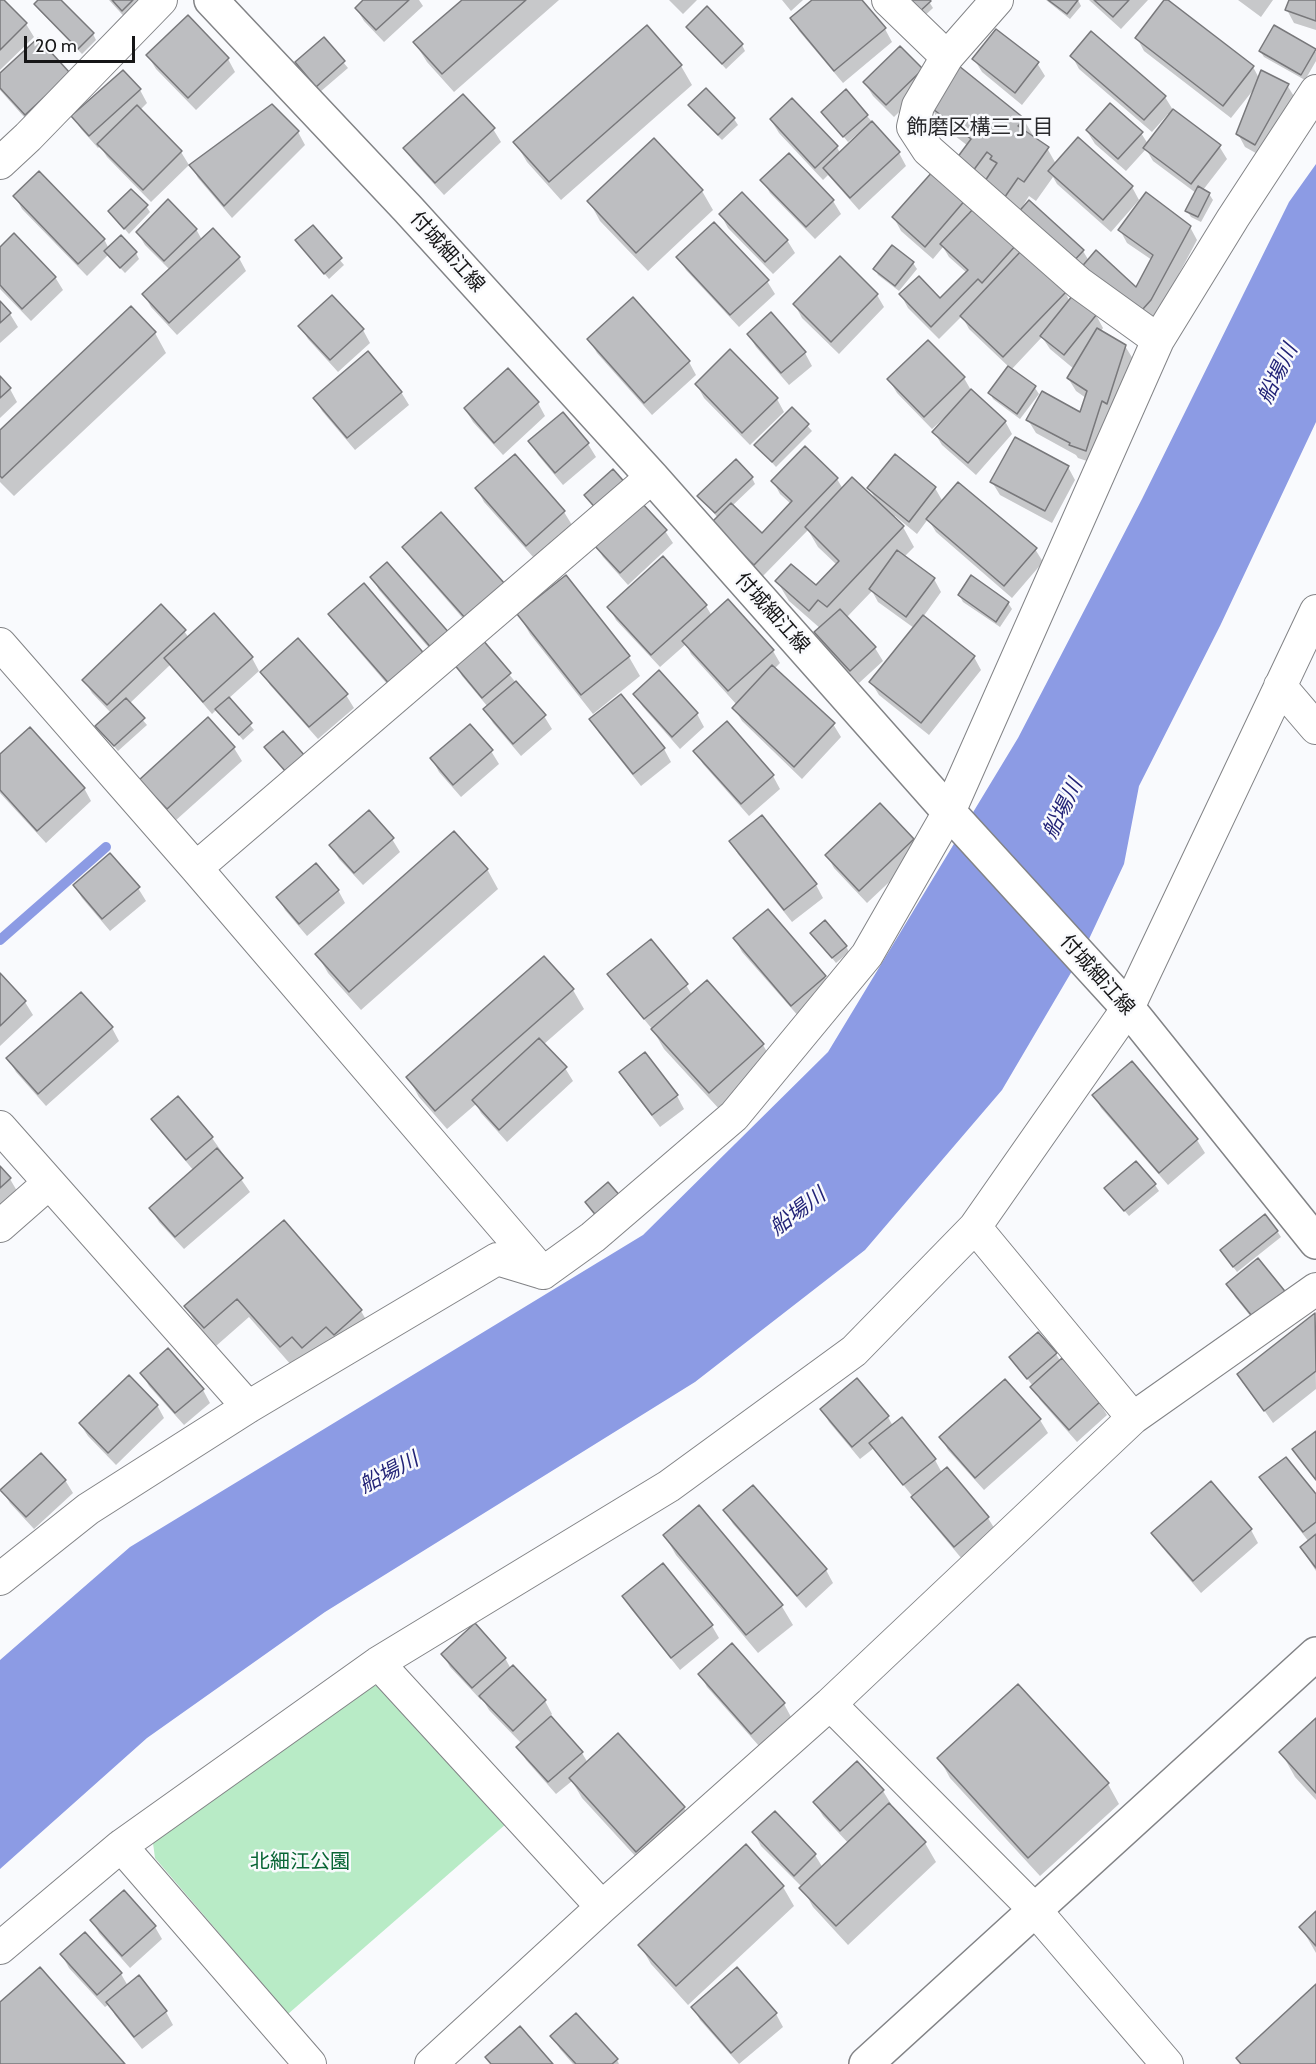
<!DOCTYPE html>
<meta charset="utf-8">
<style>
body{margin:0}
#map{position:relative;width:1316px;height:2064px;overflow:hidden;background:#f9fafd;font-family:Cabin,sans-serif}
canvas{display:block}
.scale{position:absolute;left:24px;top:36px;width:111px;height:27px;box-sizing:border-box;border:3px solid #161617;border-top:0;padding-left:8px;font-size:18px;line-height:21px;white-space:nowrap;color:#161617;-webkit-text-stroke:4px #f9fafd;paint-order:stroke}
</style>
<div id="map">
<canvas width="1316" height="2064"></canvas>
<div class="scale">20 m</div>
</div>
<script>
const ctx = document.querySelector('canvas').getContext('2d');
ctx.lineJoin = 'round';
function paint(path, color) {
  ctx.fillStyle = color;
  ctx.fill(path, 'evenodd');
}
function stroke(path, color, width, dash) {
  ctx.strokeStyle = color;
  ctx.lineWidth = width;
  ctx.lineCap = dash ? 'butt' : 'round';
  ctx.setLineDash(dash || []);
  ctx.stroke(path);
}
function label(font, color, halo, rows, align = 'center') {
  ctx.font = font + ' Cabin,"Noto Sans JP",sans-serif';
  ctx.lineWidth = 5;
  ctx.setLineDash([]);
  ctx.textBaseline = 'middle';
  ctx.strokeStyle = halo;
  ctx.fillStyle = color;
  for (const [text, x, y, turn = 0] of rows) {
    ctx.save();
    ctx.translate(x, y);
    ctx.rotate((+turn || 0) * Math.PI / 180);
    ctx.textAlign = isNaN(turn) ? turn : align;
    if (halo) ctx.strokeText(text, 0, 0);
    ctx.fillText(text, 0, 0);
    ctx.restore();
  }
}
paint(new Path2D(`
 M367 1686H380L506 1824 288 2014 155 1858 153 1843 164 1825Z`), '#b8ebc6');
paint(new Path2D(`
 M1316 164V422L1220 626 1139 786 1124 864 1082 954 1002 1090 865 1250 695 1382 325 1612 147 1738 0 1869V1660L130 1547 643 1235 828 1052 1018 738 1142 499 1289 202Z`), '#8c9be4');
paint(new Path2D(`
 M0 0H2L26 24 34 37 0 70Z
 M40 0H59L93 34 96 40 82 54 39 10 35 4Z
 M109 0H155L130 23Z
 M365 0H419L423 6 384 42 364 21 356 8Z
 M464 0H559L454 92 427 62 415 43Z
 M669 0H697L683 14Z
 M782 0H803L791 11Z
 M814 0H860L885 29 892 42 843 83 799 31 792 19Z
 M928 0 933 8 921 19 905 3Z
 M1046 0H1078L1081 6 1070 19Z
 M1089 0H1148L1121 29Z
 M1166 0 1253 67 1259 78 1287 85 1295 98 1263 157 1245 147 1238 134 1254 89 1231 118 1144 51 1137 38Z
 M1238 0H1273L1261 17Z
 M1290 0H1316V30L1294 23 1287 10Z
 M688 27 742 45 745 51 726 69Z
 M1274 27 1316 52V61L1305 80 1264 57 1260 51Z
 M324 39 348 68 320 92 297 63Z
 M900 48 929 83 894 117 873 96 865 83Z
 M148 56 228 59 235 72 196 110 156 69Z
 M1072 56 1165 97 1173 110 1219 146 1227 159 1203 190 1209 194 1213 200 1201 222 1191 217 1187 211 1196 193 1153 161 1146 149 1126 171 1095 144 1087 131 1141 133 1148 144 1170 116 1168 114 1152 132 1079 69Z
 M974 59 1037 63 1045 76 1022 105 982 72Z
 M681 66 692 85 561 200 527 162 515 142Z
 M123 72 140 90 147 103 140 110 181 152 189 165 151 202 107 157 100 146 98 148 81 129 73 117Z
 M69 74 33 127 0 90V75Z
 M930 105 1024 120 1035 139 1047 148 1056 164 1132 187 1139 200 1111 232 1057 184 1053 177 1036 201 1029 196 1021 209 1083 251 1089 261 1137 289 1152 260 1127 243 1120 230 1190 227 1197 240 1158 313 1142 331 967 182 968 146 941 125Z
 M690 106 734 119 738 125 722 140 694 112Z
 M823 112 867 116 899 153 906 166 859 210 828 175 823 180 779 133 771 120 837 147 840 153 862 133 861 131 848 142Z
 M493 129 501 142 444 195 413 161 405 148Z
 M298 132 305 145 232 218 198 178 191 165Z
 M654 140 702 191 713 210 648 271 600 221 589 201Z
 M789 155 833 201 841 214 815 239 770 193 762 180Z
 M15 196 104 239 109 249 136 253 139 259 125 273 108 255 87 276 22 209Z
 M966 199 973 211 976 208 1065 292 1070 302 1096 315 1103 328 1101 331 1125 346 1133 359 1093 463 1078 458 1076 455 1036 433 1028 420 1081 414 1086 398 1076 391 1068 378 1074 369 1050 349 1042 337 1011 370 1035 388 1039 394 1020 419 993 399 990 393 1009 367 969 329 962 316 939 339 908 308 901 295 940 301 967 273 949 257 943 247 933 259 901 231 894 218Z
 M146 206 150 212 129 234 110 212Z
 M721 215 787 240 795 253 773 274 728 228Z
 M312 227 344 265 329 279 301 246Z
 M196 229 202 240 239 258 246 271 177 335 151 307 144 294 170 270 145 245 137 232Z
 M0 249 55 277 63 290 31 321 0 289Z
 M678 257 767 281 775 294 739 327 686 270Z
 M913 263 917 269 899 291 878 275 875 269Z
 M877 295 884 307 839 354 802 318 795 305Z
 M0 303 10 314 18 327 0 343Z
 M131 309 155 333 166 353 14 496 0 482V432Z
 M300 326 363 330 370 343 338 372 308 339Z
 M748 334 805 353 812 366 789 385 756 347Z
 M589 340 689 362 696 375 652 415 597 353Z
 M964 378 972 392 1005 421 1012 434 976 475 942 445 934 432 946 419 944 418 932 429 897 393 889 380Z
 M0 379 10 389 17 402 0 418Z
 M697 385 777 399 784 412 750 445 704 398Z
 M401 392 409 405 355 450 322 411 315 398Z
 M538 403 545 416 503 455 473 422 465 409Z
 M792 409 812 431 776 467 756 445Z
 M562 414 588 444 596 457 563 485 538 455 530 442Z
 M515 456 564 512 572 525 534 558 484 502 477 489Z
 M1068 467 1075 480 1052 523 1000 495 992 482Z
 M752 478 755 484 732 506 762 535 791 504 780 494 773 481 837 479 843 489 876 500 869 488H935L943 502 1035 549 1043 562 1012 598 936 532 928 519 917 534 895 516 893 518 903 527 914 547 904 557 934 579 941 592 923 617 974 657 981 670 929 735 879 695 871 682 914 628 878 602 872 591 847 617 875 648 883 661 859 683 824 646 816 633 821 629 789 601 777 581 816 587 837 565 818 547 808 530 762 577 721 536 718 518 699 496Z
 M441 515 474 631 412 560 404 547Z
 M665 531 673 543 628 585 603 557 595 544Z
 M372 577 457 649 441 662 379 590Z
 M959 595 1008 603 1012 609 1000 627 963 602Z
 M706 606 712 616 773 651 780 663 774 669 833 724 841 737 802 779 742 721 734 708 737 705 691 654 686 644 660 667 616 620 609 607Z
 M330 614 434 671 400 699 338 627Z
 M214 615 252 658 259 671 228 699 254 730 243 740 217 709 212 714 170 665 129 704 147 725 118 751 97 726 111 713 92 693 84 680 184 631 189 638Z
 M519 615 629 657 640 676 593 714 530 634Z
 M481 641 544 716 552 729 521 756 493 723 485 710 488 707 462 676 455 663Z
 M262 672 346 695 354 708 318 739 270 685Z
 M635 695 697 714 704 727 680 749 643 707Z
 M591 720 664 749 671 762 641 786 599 733Z
 M234 748 242 761 175 821 149 793 141 780Z
 M491 751 499 764 461 797 439 772 432 759Z
 M695 751 773 776 780 789 749 816 703 764Z
 M0 756 84 788 91 801 46 843 0 793Z
 M392 839 400 852 363 885 339 859 331 846Z
 M913 840 920 853 867 903 834 868 827 855Z
 M731 841 816 885 823 898 792 922 738 854Z
 M487 869 498 889 361 1010 328 973 317 954Z
 M74 885 138 888 146 901 110 931 82 898Z
 M338 890 345 903 307 936 285 910 278 897Z
 M812 933 846 946 849 952 836 963Z
 M735 939 825 977 832 990 800 1018 742 952Z
 M609 974 686 985 692 995 763 1045 774 1064 721 1111 664 1049 653 1030 617 987Z
 M0 975 25 1002 33 1015 0 1046Z
 M573 990 584 1009 544 1044 565 1068 573 1081 507 1142 481 1113 476 1104 447 1129 419 1097 408 1077Z
 M81 994 112 1028 119 1041 46 1106 16 1072 8 1059Z
 M645 1055 677 1096 684 1109 660 1127 628 1085 621 1072Z
 M1131 1063 1197 1140 1205 1153 1168 1185 1101 1108 1094 1095Z
 M178 1099 212 1138 250 1192 184 1249 159 1222 151 1209 194 1171 161 1132 153 1119Z
 M0 1168 10 1179 17 1191 0 1208Z
 M1155 1185 1159 1191 1129 1216 1110 1194Z
 M284 1222 361 1311 372 1330 292 1366 249 1317 216 1346 197 1326 186 1306Z
 M1277 1231 1281 1237 1237 1272 1221 1251Z
 M1258 1260 1264 1333 1235 1297 1228 1284Z
 M1315 1316 1316 1389 1273 1423 1239 1374Z
 M1056 1354 1061 1362 1099 1402 1107 1415 1077 1442 1040 1400 1033 1386 1011 1358Z
 M142 1373 203 1390 210 1403 184 1425 149 1386Z
 M857 1380 888 1417 893 1426 902 1419 935 1460 942 1473 947 1469 988 1518 996 1531 962 1559 921 1510 913 1497 874 1448 860 1459 829 1422 822 1409Z
 M1005 1381 1040 1420 1048 1433 984 1490 948 1450 941 1437Z
 M157 1405 164 1418 116 1465 88 1436 80 1424Z
 M1261 1477 1316 1497V1571L1301 1548 1309 1542 1269 1490Z
 M65 1480 73 1493 34 1529 10 1503 2 1490Z
 M753 1487 826 1570 833 1583 806 1608 733 1524 725 1511Z
 M1251 1530 1258 1543 1201 1593 1161 1546 1153 1533Z
 M665 1536 781 1605 793 1625 758 1653 676 1555Z
 M624 1597 712 1626 719 1638 680 1670 631 1609Z
 M443 1654 505 1658 511 1669 545 1701 552 1714 550 1716 582 1753 588 1763 684 1808 695 1828 648 1870 582 1798 572 1781 556 1794 526 1760 518 1747 522 1744 489 1710 482 1698 481 1700 450 1667Z
 M700 1674 784 1704 791 1717 759 1746 707 1687Z
 M1018 1686 1108 1784 1119 1804 1040 1876 950 1778 939 1758Z
 M1316 1720V1800L1295 1777 1281 1752Z
 M857 1764 883 1791 891 1804 889 1805 925 1843 936 1862 848 1945 813 1907 802 1887 761 1846 754 1833 775 1813 815 1855 823 1868 849 1844 823 1816 815 1803Z
 M745 1846 783 1887 794 1906 688 2005 651 1964 640 1945Z
 M1316 1913V1953L1301 1927Z
 M92 1920 155 1927 162 1939 130 1968 99 1933Z
 M62 1955 121 1974 128 1986 166 2012 173 2025 142 2049 115 2015 109 2004 105 2007 69 1968Z
 M693 2007 776 2014 783 2027 739 2064 700 2020Z
 M552 2036 617 2060 619 2064H573L560 2049Z`), '#0003');
stroke(new Path2D(`
 M0 940 106 847`), '#8c9be4', 10);
const building = new Path2D(`
 M0 0H4L27 23 0 50Z
 M38 0H61L94 33 78 49 34 4Z
 M112 0H133L122 11Z
 M363 0H409L376 30 355 8Z
 M462 0H526L442 74 413 42Z
 M812 0H862L886 28 834 71 790 18Z
 M903 0H930L931 1 917 14Z
 M1048 0H1078L1067 14Z
 M1094 0H1129L1113 17Z
 M1164 0H1168L1254 66 1223 106 1135 38Z
 M1289 0H1316V21L1285 10Z
 M707 6 743 44 722 64 686 27Z
 M188 15 229 58 188 98 146 55Z
 M647 25 682 65 549 182 513 142Z
 M1274 25 1316 49 1301 75 1259 51Z
 M996 29 1039 62 1015 93 972 59Z
 M1091 31 1166 96 1144 120 1070 56Z
 M324 37 345 61 316 87 295 62Z
 M38 38 70 73 25 115 0 88V73Z
 M900 46 923 69 886 105 863 82Z
 M959 66 1025 119 1018 126 1049 147 1024 182 1018 178 1000 204 979 190 997 163 990 159 992 156 987 152 970 175 954 162 971 139 928 105Z
 M123 70 141 89 89 136 71 116Z
 M1261 70 1289 84 1255 145 1236 134Z
 M706 88 735 118 718 135 688 105Z
 M846 89 868 115 843 137 821 112Z
 M463 94 495 128 435 183 403 148Z
 M792 98 838 146 815 168 770 119Z
 M1110 103 1143 132 1118 159 1086 130Z
 M272 104 299 131 224 206 189 165Z
 M137 105 182 151 143 190 97 144Z
 M1173 109 1221 145 1191 184 1143 148Z
 M872 121 900 152 850 198 823 168Z
 M1078 137 1133 186 1103 220 1048 171Z
 M654 138 703 190 636 253 587 201Z
 M789 153 834 200 806 227 760 180Z
 M934 170 967 198 925 247 892 217Z
 M39 171 105 239 78 264 13 196Z
 M1198 186 1210 193 1198 217 1185 211Z
 M131 189 148 205 124 229 108 211Z
 M742 192 788 240 765 262 719 214Z
 M1146 192 1191 226 1151 300 1134 319 1079 270 1096 250 1136 287 1153 255 1118 230Z
 M168 199 197 229 164 261 136 232Z
 M1029 200 1084 250 1070 265 1015 216Z
 M976 206 1017 244 982 283 978 279 931 327 899 294 919 276 940 298 968 270 940 244Z
 M714 222 769 280 730 315 676 257Z
 M313 225 342 258 324 274 295 240Z
 M213 228 240 257 169 323 142 294Z
 M14 233 56 277 22 309 0 285V247Z
 M121 235 137 252 120 268 104 251Z
 M892 245 914 262 895 286 873 269Z
 M1022 250 1066 292 1003 357 960 316Z
 M840 256 878 294 831 342 793 304Z
 M332 295 364 329 330 360 298 326Z
 M1073 295 1097 314 1064 355 1040 336Z
 M633 297 690 361 644 403 587 339Z
 M0 301 11 313 0 323Z
 M131 306 156 332 2 478 0 476V430Z
 M771 312 806 352 781 373 747 334Z
 M1097 328 1126 345 1107 404 1102 401 1086 451 1069 445 1070 443 1026 420 1042 391 1080 412 1087 391 1067 378Z
 M928 340 965 377 924 417 887 379Z
 M730 349 778 398 742 433 695 384Z
 M368 351 402 392 347 438 313 398Z
 M1008 366 1036 386 1017 414 988 393Z
 M508 368 539 402 494 443 464 408Z
 M0 376 11 388 0 398Z
 M971 389 1006 421 968 463 932 432Z
 M792 407 809 424 772 462 754 445Z
 M563 412 589 443 555 473 528 441Z
 M1015 437 1069 466 1045 511 990 482Z
 M805 446 838 478 754 565 711 523 731 503 762 533 792 501 771 481Z
 M515 454 565 511 526 546 475 488Z
 M895 454 936 487 909 522 867 488Z
 M736 459 753 477 715 513 697 496Z
 M613 469 628 486 599 512 584 495Z
 M852 477 904 526 827 607 818 600 809 611 775 581 791 564 816 585 839 561 805 527Z
 M958 482 1037 548 1004 586 926 519Z
 M640 501 667 530 620 573 593 544Z
 M441 512 505 584 466 619 402 547Z
 M897 550 935 578 906 617 869 589Z
 M663 556 707 605 651 655 607 607Z
 M387 562 451 635 433 650 370 577Z
 M566 575 630 656 581 695 517 614Z
 M971 575 1009 602 996 622 958 595Z
 M364 583 427 657 392 687 328 614Z
 M728 599 774 650 728 691 682 641Z
 M161 604 186 630 107 705 82 680Z
 M840 609 876 647 850 671 814 632Z
 M214 613 253 657 203 702 164 658Z
 M923 615 975 656 921 723 869 682Z
 M298 638 348 694 309 727 260 672Z
 M482 639 511 673 482 698 453 663Z
 M772 665 835 723 794 767 732 708Z
 M659 670 698 713 672 737 633 694Z
 M516 681 546 715 513 744 483 709Z
 M621 694 665 748 633 774 589 719Z
 M229 697 252 723 239 735 215 709Z
 M126 698 145 718 114 746 95 726Z
 M208 717 235 747 167 809 139 780Z
 M727 721 774 775 741 804 693 751Z
 M470 724 493 750 453 785 430 758Z
 M30 727 85 788 37 831 0 790V754Z
 M283 731 305 756 286 772 264 747Z
 M880 803 914 839 859 891 825 855Z
 M369 810 394 838 354 873 329 845Z
 M762 815 817 884 784 910 729 841Z
 M454 831 488 869 349 992 315 954Z
 M110 853 140 887 102 919 73 885Z
 M316 863 339 890 299 924 276 897Z
 M768 909 826 976 791 1006 733 938Z
 M825 920 847 946 832 958 810 933Z
 M651 939 688 984 644 1019 607 974Z
 M544 956 574 989 435 1111 406 1077Z
 M0 973 26 1001 0 1026Z
 M707 980 764 1044 709 1093 651 1029Z
 M81 992 113 1027 38 1094 6 1058Z
 M539 1038 567 1067 499 1130 472 1100Z
 M645 1052 678 1095 652 1115 619 1072Z
 M1132 1061 1198 1139 1159 1173 1092 1095Z
 M178 1096 213 1137 186 1160 151 1119Z
 M217 1148 243 1178 175 1237 149 1208Z
 M1136 1161 1156 1184 1124 1211 1104 1188Z
 M0 1166 11 1178 0 1188Z
 M608 1182 622 1198 598 1218 585 1202Z
 M1265 1214 1278 1231 1233 1267 1220 1250Z
 M284 1220 362 1310 334 1335 326 1327 302 1348 292 1337 280 1347 237 1299 204 1328 184 1306Z
 M1258 1258 1288 1295 1256 1321 1226 1284Z
 M1315 1313 1316 1371 1264 1411 1237 1374Z
 M1038 1332 1057 1353 1027 1379 1009 1357Z
 M168 1348 204 1389 175 1413 140 1373Z
 M1062 1358 1101 1401 1069 1430 1030 1387Z
 M129 1375 158 1405 108 1453 79 1423Z
 M857 1378 889 1416 852 1447 820 1409Z
 M1005 1379 1041 1419 975 1478 939 1437Z
 M902 1417 936 1459 903 1485 869 1443Z
 M1316 1431V1480L1292 1449Z
 M41 1453 66 1480 26 1517 0 1490Z
 M1286 1457 1316 1494V1522L1303 1532 1259 1477Z
 M947 1467 989 1517 954 1547 911 1497Z
 M1211 1481 1252 1529 1193 1581 1151 1533Z
 M753 1485 827 1569 797 1596 723 1510Z
 M699 1505 783 1605 746 1635 663 1535Z
 M1316 1534V1568L1300 1547Z
 M663 1563 713 1625 671 1658 622 1596Z
 M475 1623 506 1658 472 1688 441 1654Z
 M732 1643 785 1703 751 1734 698 1674Z
 M513 1665 546 1700 513 1731 479 1696Z
 M1018 1684 1109 1783 1028 1858 937 1758Z
 M551 1716 583 1752 548 1782 516 1747Z
 M1316 1718V1793L1279 1752Z
 M618 1733 685 1807 636 1852 569 1778Z
 M857 1761 884 1790 840 1831 813 1802Z
 M889 1803 926 1842 836 1926 799 1888Z
 M775 1811 816 1854 794 1876 752 1832Z
 M746 1844 784 1886 676 1986 638 1945Z
 M124 1890 156 1926 122 1956 90 1920Z
 M1316 1911V1946L1299 1927Z
 M85 1932 122 1973 97 1995 60 1954Z
 M40 1967 125 2064H0V2002Z
 M737 1967 777 2013 731 2053 691 2007Z
 M139 1975 167 2011 134 2037 106 2002Z
 M1316 1984V2064H1241L1236 2058Z
 M576 2013 618 2059 612 2064H576L550 2036Z
 M520 2026 553 2064H491L485 2057Z`);
paint(building, '#bdbec1');
stroke(building, '#78787b', 1.5);
const street = new Path2D(`
 M888 0 947 57 918 106 913 127 928 150 1079 283 1158 340
 M947 57 997 0
 M0 163 28 137 161 0
 M0 644 196 868 543 1273
 M1280 686 1316 728
 M196 868 652 477
 M0 1127 248 1407
 M0 1226 49 1183
 M543 1273 593 1237 734 1116 867 955 949 812 1158 340 1233 218 1316 91
 M1133 1418 1316 1289
 M0 1579 88 1509 248 1407 497 1259 543 1273
 M378 1663 602 1907
 M830 1704 1035 1910 1167 2064
 M121 1846 310 2064
 M0 1948 121 1846 378 1663 669 1486 854 1351 975 1227 1128 1008 1316 611
 M431 2064 602 1907 830 1704 1133 1418 975 1227`);
const secondary = new Path2D(`
 M211 0 408 209 652 477 949 812 1128 1008 1316 1242
 M866 2064 1316 1654`);
stroke(street, '#828386', 34);
stroke(secondary, '#828386', 36);
stroke(street, '#fff', 32);
stroke(secondary, '#fff', 33);
label('20px', '#161617', '#f9fafd', [
 ["付城細江線",447,252,48],
 ["付城細江線",772,613,48],
 ["付城細江線",1097,975,48]
]);
label('20px', '#086535', '#f9fafd', [
 ["北細江公園",300,1862]
]);
label('21px', '#2a2a2d', '#f9fafd', [
 ["飾磨区構三丁目",980,128]
]);
label('italic 21px', '#222377', '#f9fafd', [
 ["船場川",1278,374,-64],
 ["船場川",1063,809,-64],
 ["船場川",798,1212,-37],
 ["船場川",389,1473,-28]
]);
</script>
